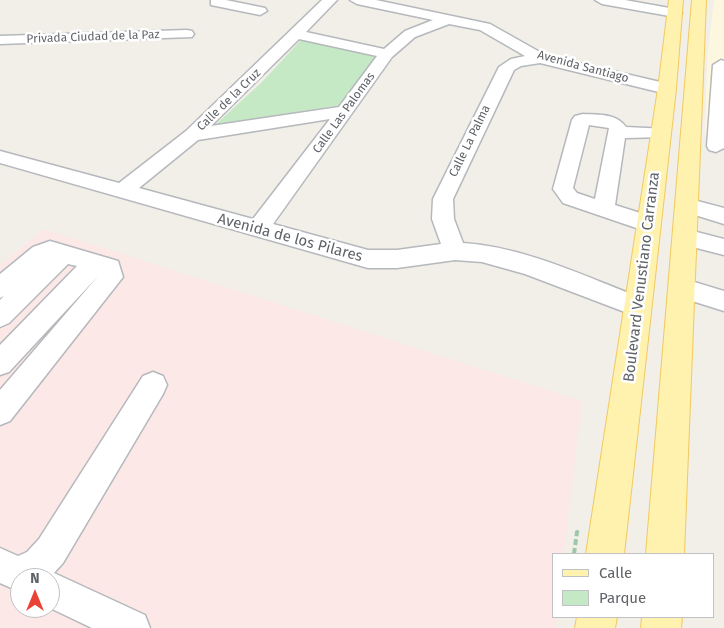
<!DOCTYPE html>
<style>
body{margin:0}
#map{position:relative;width:724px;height:628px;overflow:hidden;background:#f1efe8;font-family:"Fira Sans",sans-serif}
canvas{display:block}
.legend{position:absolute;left:552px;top:553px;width:162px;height:65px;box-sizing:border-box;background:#fff;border:1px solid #bfc1c3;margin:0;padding:6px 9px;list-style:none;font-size:15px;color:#5f6368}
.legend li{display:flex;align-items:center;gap:10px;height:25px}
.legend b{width:25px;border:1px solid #bfc1c3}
.north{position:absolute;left:10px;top:568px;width:50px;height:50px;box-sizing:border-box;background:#fff;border:1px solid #bfc1c3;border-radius:50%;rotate:0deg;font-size:14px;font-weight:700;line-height:20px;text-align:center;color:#5f6368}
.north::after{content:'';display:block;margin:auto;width:18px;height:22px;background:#ea4335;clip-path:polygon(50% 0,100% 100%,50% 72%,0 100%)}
</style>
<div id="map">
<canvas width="724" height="628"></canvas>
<ul class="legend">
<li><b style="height:6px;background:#fff2af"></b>Calle</li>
<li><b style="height:14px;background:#c5e8c5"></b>Parque</li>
</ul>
<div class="north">N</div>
</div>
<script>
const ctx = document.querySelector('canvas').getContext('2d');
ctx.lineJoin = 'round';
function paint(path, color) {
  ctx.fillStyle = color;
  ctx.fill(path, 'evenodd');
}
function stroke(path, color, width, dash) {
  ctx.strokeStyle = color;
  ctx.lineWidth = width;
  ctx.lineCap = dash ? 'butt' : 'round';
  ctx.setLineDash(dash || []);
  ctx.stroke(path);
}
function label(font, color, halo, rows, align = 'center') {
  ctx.font = font + ' "Fira Sans",sans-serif';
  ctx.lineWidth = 5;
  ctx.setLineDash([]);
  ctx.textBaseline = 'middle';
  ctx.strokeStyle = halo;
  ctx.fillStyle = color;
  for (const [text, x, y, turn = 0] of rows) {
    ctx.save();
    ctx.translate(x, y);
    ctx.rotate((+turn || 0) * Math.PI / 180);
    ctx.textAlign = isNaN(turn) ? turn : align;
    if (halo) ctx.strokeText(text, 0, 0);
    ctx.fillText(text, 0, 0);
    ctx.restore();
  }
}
paint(new Path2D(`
 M714 0H724V140L705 136 707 60Z`), '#fef7e0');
paint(new Path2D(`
 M44 229 582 401 564 554H553V617H557L556 628H0V265ZM20 578H50V608H20Z`), '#fce8e6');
paint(new Path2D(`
 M302 39 380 57 340 105 215 125 261 83Z`), '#c5e8c5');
const minor = new Path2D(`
 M211 0H226L265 8 267 11 260 15 211 5Z
 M322 0H337L306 32 384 49 405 31 433 20 357 4 350 0H376L490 24 545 55 673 85 675 89 673 93 667 94 540 63 521 66 514 70 453 199 454 219 463 243C526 247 588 278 647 300L650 307 647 314 638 317 525 274 482 262 455 260 397 268H368L0 163V151L119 183 186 131ZM449 24 480 30 525 56 511 59 499 67 433 199 432 219 441 244 397 250H368L273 224 392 57 415 37ZM299 39 377 56 339 107 211 126ZM330 119 253 219 139 188 198 140Z
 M595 0H625L675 9 682 13 675 17 602 4Z
 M187 30 192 31 194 34 192 37 0 44V36Z
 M721 60 724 61V148L716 152 709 150 707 146 713 65Z
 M583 114C599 115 616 113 626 127L667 129 670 133 667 137 625 138 615 205 656 218 659 224 656 230 648 232 563 203 553 189 572 120 575 116ZM589 125 609 128 595 199 577 193 573 188Z
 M686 198 724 208V224L679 210 676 205 679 200Z
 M685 229 724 239V255L677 243 674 237 677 231Z
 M50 241 118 261 123 277 10 421 0 425V390L99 275 9 372 0 375V345L77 266 68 264 9 323 0 327V300L4 296 0 298V274L33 247Z
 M681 278 724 291V311L673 295 669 288 673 281Z
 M153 372 163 376 167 385 163 394 63 563 54 573 145 615 150 628H92L50 608V578H20V591H18L0 583V548L18 556 27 552 39 539 143 376Z`);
const major = new Path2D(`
 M669 0H683L676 89 624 554H586L658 89Z
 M692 0H706L684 554H646Z
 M577 617H617L615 628H575Z
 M642 617H682L681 628H641Z`);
stroke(minor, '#b5b8bc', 3);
stroke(major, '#f2c960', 2);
stroke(new Path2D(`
 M574 554 577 532 580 534`), '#9cc7a9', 4, [6, 3]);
paint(minor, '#fff');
paint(major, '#fff2af');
label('12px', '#5f6368', '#fff', [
 ["Privada Ciudad de la Paz",93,37,-2],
 ["Avenida Santiago",583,67,15],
 ["Calle de la Cruz",229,100,-44],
 ["Calle Las Palomas",344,113,-54],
 ["Calle La Palma",470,141,-64]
]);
label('15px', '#5f6368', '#fff', [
 ["Avenida de los Pilares",290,238,15],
 ["Boulevard Venustiano Carranza",642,277,-83]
]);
</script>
